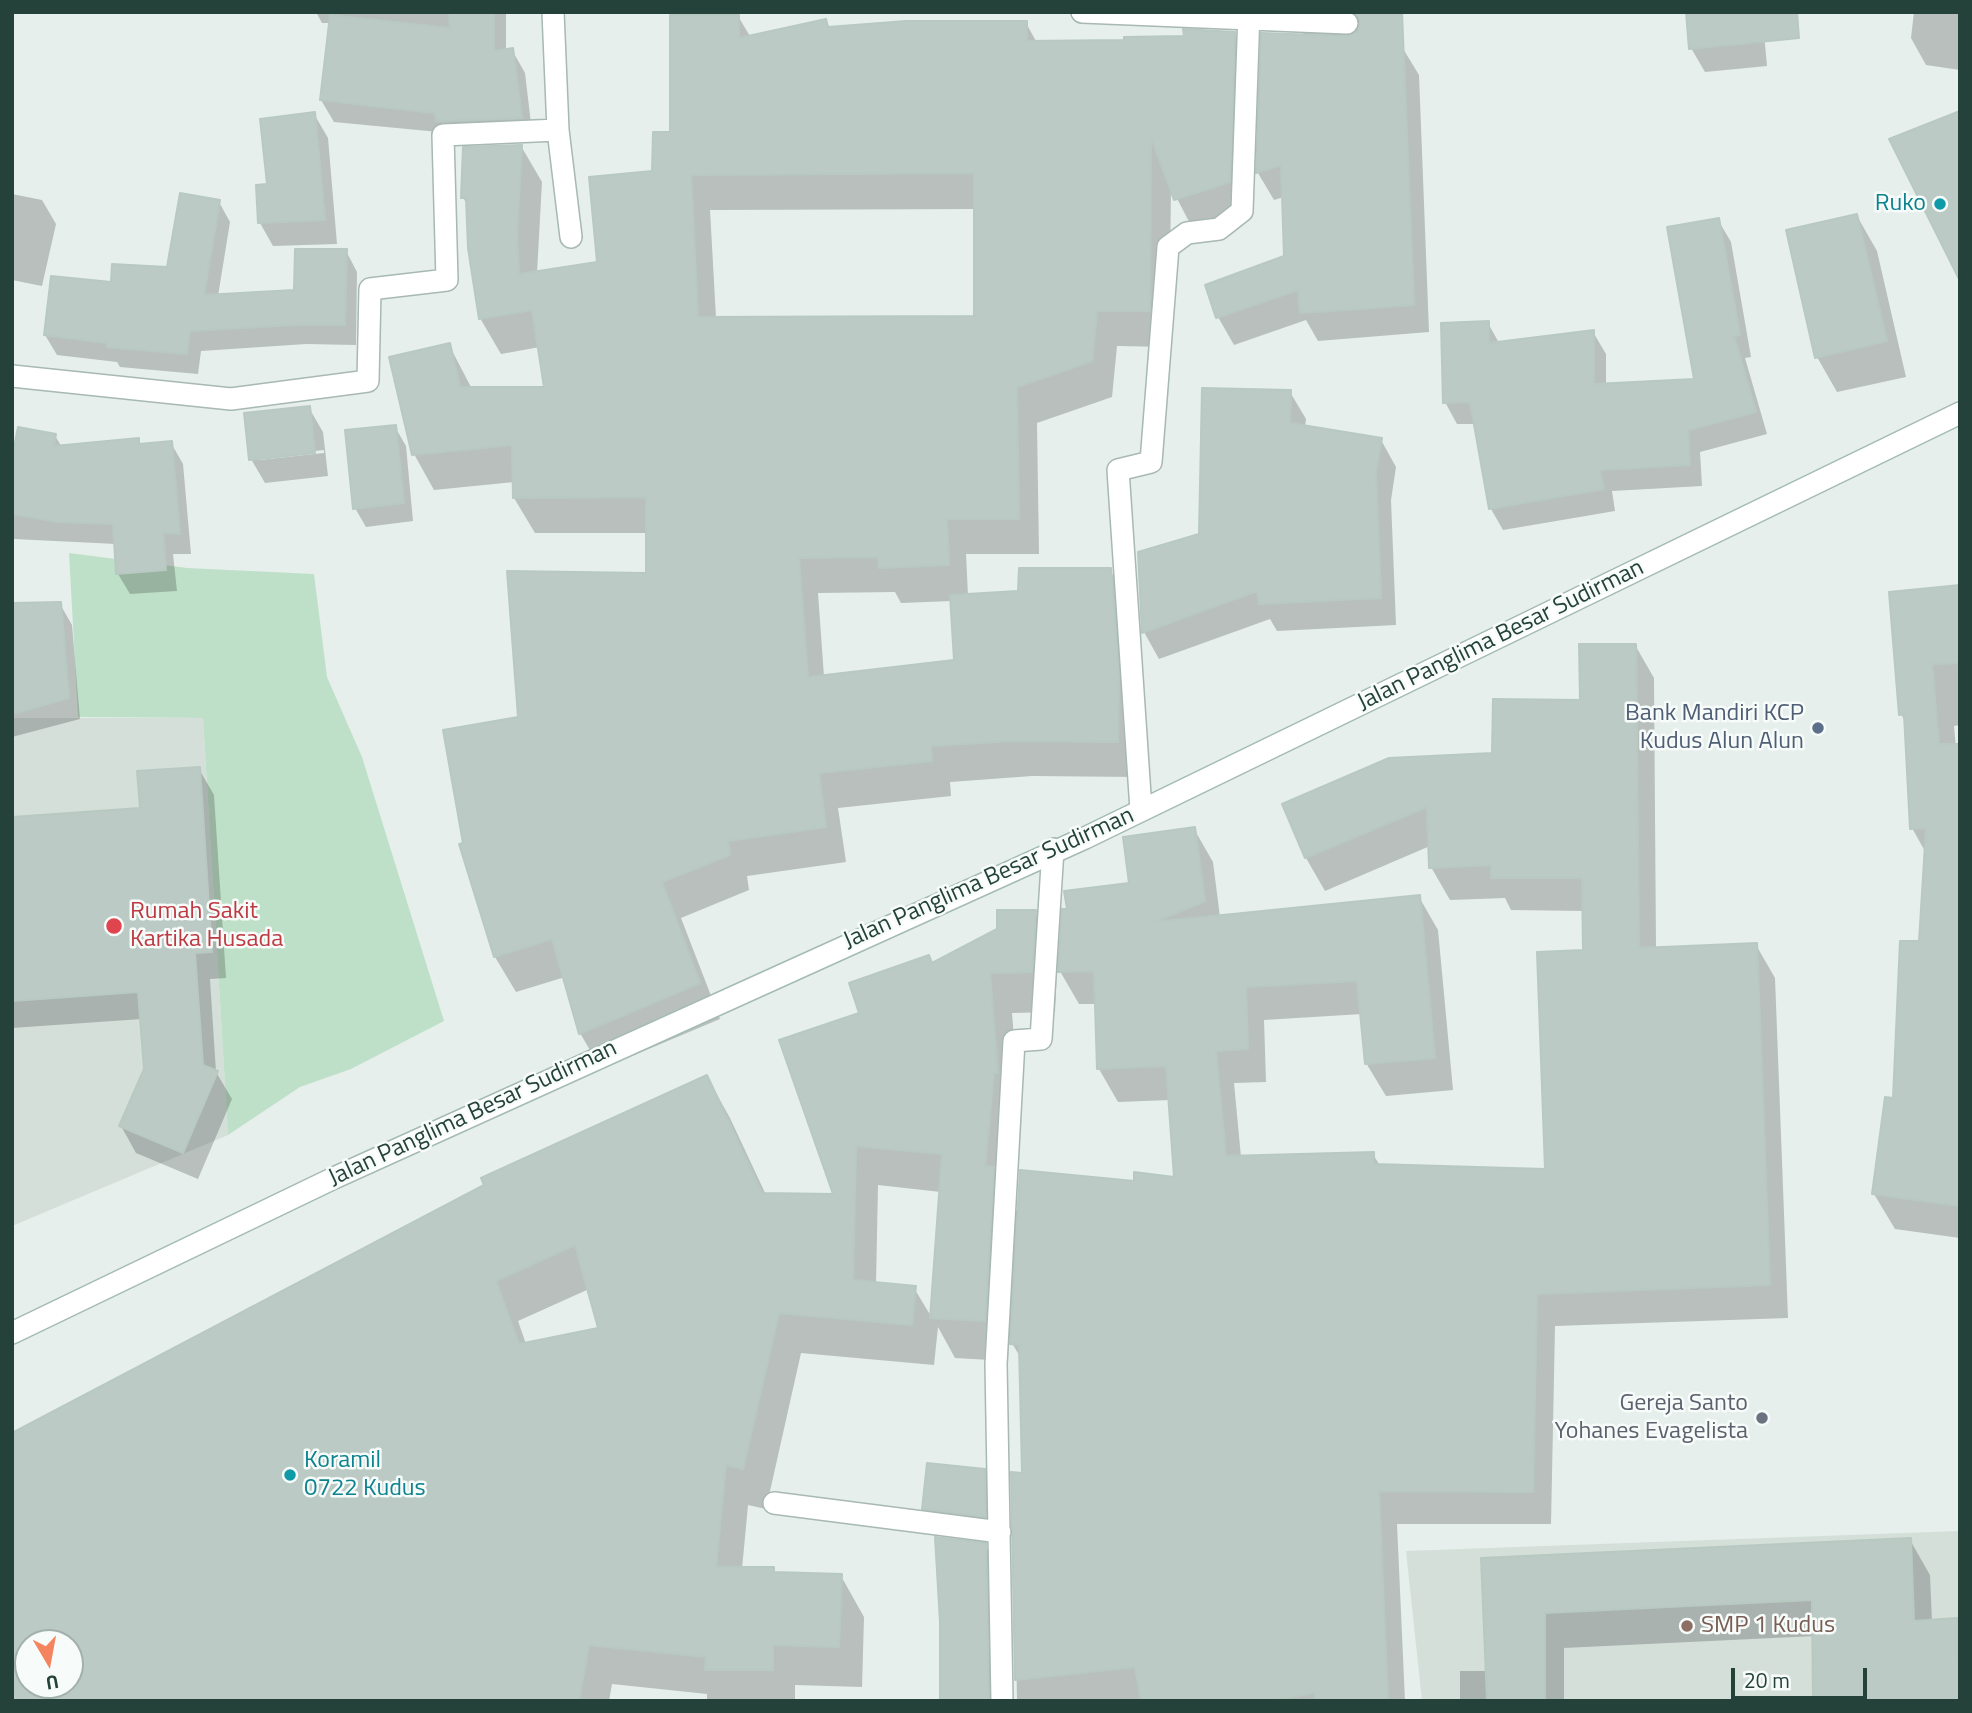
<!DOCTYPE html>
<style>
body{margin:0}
#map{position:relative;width:1972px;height:1713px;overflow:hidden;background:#e6efeb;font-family:"Titillium Web",sans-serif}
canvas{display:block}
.frame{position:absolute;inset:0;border:14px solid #24423a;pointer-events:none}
.north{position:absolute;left:14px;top:1629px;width:70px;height:70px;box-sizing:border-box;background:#f7fbf9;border:2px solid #a3b1ad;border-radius:50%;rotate:170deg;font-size:19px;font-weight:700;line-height:28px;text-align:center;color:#24423a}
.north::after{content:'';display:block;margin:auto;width:24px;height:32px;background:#f4845f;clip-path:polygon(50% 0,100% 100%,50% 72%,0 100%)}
.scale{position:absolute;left:1731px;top:1668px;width:136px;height:32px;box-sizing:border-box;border:4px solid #24423a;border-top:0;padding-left:9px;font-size:21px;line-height:24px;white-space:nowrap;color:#24423a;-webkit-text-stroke:5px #f7fbf9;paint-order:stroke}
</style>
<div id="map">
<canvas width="1972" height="1713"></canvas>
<div class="frame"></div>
<div class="north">U</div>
<div class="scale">20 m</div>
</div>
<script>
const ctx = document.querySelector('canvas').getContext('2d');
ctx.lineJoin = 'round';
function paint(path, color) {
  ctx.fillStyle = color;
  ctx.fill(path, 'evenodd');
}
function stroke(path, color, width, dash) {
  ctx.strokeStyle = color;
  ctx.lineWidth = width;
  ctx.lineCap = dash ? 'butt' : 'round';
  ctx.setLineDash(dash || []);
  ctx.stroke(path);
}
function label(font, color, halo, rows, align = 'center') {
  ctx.font = font + ' "Titillium Web",sans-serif';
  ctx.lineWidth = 5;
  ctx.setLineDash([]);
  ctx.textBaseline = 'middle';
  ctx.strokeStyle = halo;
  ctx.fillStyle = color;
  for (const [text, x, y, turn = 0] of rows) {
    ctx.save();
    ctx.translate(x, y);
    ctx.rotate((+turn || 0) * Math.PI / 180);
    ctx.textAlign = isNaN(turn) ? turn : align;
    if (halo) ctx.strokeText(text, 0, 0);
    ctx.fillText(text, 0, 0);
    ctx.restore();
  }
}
paint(new Path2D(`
 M12 718H203L228 1135 12 1226Z
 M1960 1531V1701H1422L1406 1551Z`), '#d4dfda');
paint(new Path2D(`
 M69 553 187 568 314 574 327 677 362 757 444 1021 351 1069 300 1087 228 1135 203 718 78 717Z`), '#bfe0c8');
paint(new Path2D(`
 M316 12H506V51L512 50 525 73 533 141 334 122 321 100 330 23H322Z
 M1290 12H1395L1402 47 1419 75 1429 332 1318 341 1306 320 1234 345 1218 317 1207 286 1286 258 1284 197 1274 200 1258 173 1263 34 1304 36Z
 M1762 12 1767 66 1705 72 1691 48Z
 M1914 12H1960V70L1926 65 1911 38Z
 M738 16 751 38 826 21 830 28 1026 23 1037 43 1126 42 1234 33 1255 69 1250 218 1196 235 1171 187 1169 347 1117 346 1112 397 1037 423 1039 554H966L968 596 1020 592 1110 570 1131 606 1138 777 1032 776 950 782 951 796 838 808 846 862 747 876 749 890 681 918 720 1019 601 1069 580 1033 565 977 516 992 495 957 465 844 520 718 648 574V533H535L514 498V482L434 490 414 454 449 345 472 389 546 388 540 347 501 354 480 318 469 207 463 198 521 146 542 182 537 273 598 263 654 172 672 134ZM976 209V318H716L710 210ZM895 592 901 603 952 601 956 661 824 677 818 593Z
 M314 114 328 138 337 244 273 246 260 223 269 186Z
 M12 194 42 200 56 224 42 286 12 280Z
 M219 202 230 222 218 296 295 292 346 251 357 272 356 345 306 344 201 351 198 374 120 367 117 362 57 355 45 335 112 284 169 269Z
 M1857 216 1877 251 1906 377 1837 392 1817 357Z
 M1718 220 1731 242 1751 357 1745 358 1767 434 1700 452 1702 486 1612 491 1615 511 1503 530 1491 509 1476 424H1457L1445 402 1488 323 1499 343 1593 332 1606 354V386L1696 380Z
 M1290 392 1306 419 1305 427 1381 440 1396 467 1391 500 1396 625 1277 631 1270 619 1159 659 1144 632 1140 553 1201 535Z
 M309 408 323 432 328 476 265 483 251 459ZM324 450V453L259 460V457Z
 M395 427 406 446 413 521 366 527 355 508Z
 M55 436 62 447 138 440 141 446 171 443 183 464 191 554H173L177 591 130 594 118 574 116 544 14 539 12 545V449Z
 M1960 587V725L1954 726 1958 771 1921 943 1926 853 1912 828 1906 723 1901 714Z
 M12 603 60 604 72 625 80 719 12 737Z
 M1635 645 1654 678 1656 949 1756 945 1775 978 1788 1318 1555 1326 1551 1524H1397L1405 1701H1017L1013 1474 1024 1475 1022 1360 1009 1338 1008 1361 955 1358 938 1327 934 1365 801 1353 766 1509 748 1505 742 1569H773L775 1574 841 1576 864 1617 862 1687 795 1685V1701H707V1694L612 1684 609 1701H12V1435L707 1077 730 1118 766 1195 835 1196 862 1014 932 965 1035 911 1061 957 1131 884 1194 829 1213 862 1220 917 1419 897 1438 930 1453 1090 1386 1096 1366 1063 1362 1014 1264 1020 1266 1082 1234 1083 1241 1157 1373 1154 1380 1166 1547 1171 1585 952V911L1511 910 1505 898 1450 900 1431 867 1430 846 1325 891 1306 858 1285 805 1494 754 1582 702ZM1057 966 1079 1004H1097L1099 1069 1118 1102 1170 1100 1176 1179 1135 1183 1019 1215 1009 1197 1020 1113 1012 1013 1055 1012ZM878 1185 941 1192 932 1318 914 1288 876 1284ZM589 1289 600 1329 526 1344 518 1321ZM28 1643H70V1685H28Z
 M199 769 214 795 226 978 210 979 216 1072 232 1099 198 1179 136 1153 121 1126 145 1069 142 1019 12 1028V818L141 810Z
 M1960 1109V1238L1895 1229 1874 1194Z
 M984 1471 997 1494 998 1540 938 1532 924 1508Z
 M1910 1540 1930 1575 1932 1622 1956 1620 1960 1627V1701H1816L1815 1636 1564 1648V1701H1460V1671H1488L1483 1560Z
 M985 1545 1004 1578 1006 1701H942Z`), '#0003');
const building = new Path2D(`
 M449 12H494V51L513 48 522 118 436 121 435 113 320 100 330 15 450 28Z
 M1354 12H1402L1414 305 1300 313 1298 290 1216 318 1205 285 1284 256 1281 165 1256 173 1261 33 1347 36 1358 31 1360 24Z
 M1686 12H1797L1799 38 1689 49Z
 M670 15H739V38L826 19 828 27 906 21H1027V41L1124 40V37L1184 36 1183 29 1235 32 1230 182 1174 200 1151 137 1150 311H1097L1092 361 1017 387 1019 519H947L949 565 879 568 878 557 799 558 808 677 954 660 950 595 1018 591 1019 568H1111L1119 672 1118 742 1011 741 931 746 932 761 819 773 826 827 728 841 730 855 662 882 700 983 579 1034 552 939 494 957 459 844 463 843 443 730 518 717 507 571 646 573V497L513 498 512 445 412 455 389 357 450 343 460 387H544L532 310 479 319 468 248 466 198H461L463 147 522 145 517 233 519 274 597 262 589 177 652 171 653 132H670ZM974 173V316L698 317 691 175Z
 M1960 111V281L1889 139Z
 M315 112 325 220 258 223 256 185 267 184 260 119Z
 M180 193 220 200 204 295 294 290 295 249H347L345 325H293L190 331 187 354 107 347V343L44 335 51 276 111 282 112 264 167 267Z
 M1857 214 1887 341 1815 358 1786 230Z
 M1719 218 1740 335 1734 336 1756 412 1688 430 1690 465 1600 470 1604 489 1489 509 1470 402 1443 403 1441 323 1489 321V343L1594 330V384L1694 379 1667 227Z
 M1202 388 1291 390 1290 423 1382 438 1376 472 1381 598 1259 604 1257 591 1142 633 1138 552 1199 534Z
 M310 406 315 453 249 460 244 413Z
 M396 425 404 503 353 509 345 430Z
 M18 427 56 434 54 446 139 438V444L172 441 180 534 163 533 166 570 116 574 113 524 58 522 12 514V458Z
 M1960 585V663L1932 664 1939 744H1960V1206L1872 1194 1885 1097 1893 1098 1900 941H1919L1926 828 1910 829 1904 714 1899 715 1889 592Z
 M61 602 69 698 12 714V603Z
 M1579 644H1636L1639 948 1757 943 1770 1285 1537 1294 1533 1492 1379 1491 1388 1701H1315V1693L1269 1701H1141L1135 1667 1015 1680 1011 1472 1022 1473 1019 1345 1010 1344 1020 1170 1134 1181V1172L1174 1177 1166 1066 1097 1069 1094 971 1058 972 1062 909H1067L1064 891 1129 883 1123 837 1195 827 1205 901 1154 922 1420 895 1435 1058 1365 1064 1357 981 1246 987 1248 1049 1216 1051 1226 1156 1374 1152V1164L1545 1169 1537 952 1583 950 1582 878H1491V865L1429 868 1427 807 1305 858 1282 804 1389 758 1492 753 1493 699 1580 700Z
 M200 767 212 952 195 953 203 1065 218 1071 183 1153 119 1126 144 1069 138 992 12 1001V817L140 808 137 771Z
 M997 910H1036L1032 972 990 973 998 1073H994L985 1166 994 1167 985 1321 930 1318 942 1154 856 1146 853 1280 916 1286 912 1325 779 1313 743 1469 726 1465 716 1567H774V1572L842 1574 839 1647 773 1645V1670H705L706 1657 589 1645 579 1701H12V1433L484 1185 481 1178 707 1075 762 1193 833 1194 779 1040 859 1013 849 983 929 955 932 963 997 929ZM575 1245 598 1328 519 1344 496 1281ZM28 1643H70V1685H28Z
 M927 1463 985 1469 986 1517 922 1509Z
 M935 1537 986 1543 989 1701H940V1622Z
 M1911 1538 1914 1621 1957 1618 1959 1701H1813L1812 1600 1545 1613V1701H1487L1481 1558Z`);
paint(building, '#bbcac4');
stroke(building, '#b8c9c2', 2);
const minor = new Path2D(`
 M1082 12 1347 23
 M558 130 571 237
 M12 376 231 399 368 381 370 289 447 280 443 135 558 130 553 12
 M1141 810 1118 470 1151 462 1168 247 1187 233 1219 229 1242 211 1249 12
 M774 1503 1000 1532
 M1002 1701 996 1364 1014 1041 1041 1039 1053 849`);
const secondary = new Path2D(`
 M12 1333 334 1178 1085 838 1960 413`);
stroke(minor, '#a8b8b2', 24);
stroke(secondary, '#a4bbb3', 24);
stroke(minor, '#fff', 21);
stroke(secondary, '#fff', 21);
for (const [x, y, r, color] of [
 [1940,204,7,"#0f9aa8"],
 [1818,728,7,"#5c6f8a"],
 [114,926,9,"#e0444e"],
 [1762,1418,7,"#6b7280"],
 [290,1475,7,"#0f9aa8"],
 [1687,1626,7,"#8d6e63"]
]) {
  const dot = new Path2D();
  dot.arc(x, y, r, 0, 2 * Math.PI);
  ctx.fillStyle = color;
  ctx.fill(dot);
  stroke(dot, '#f7fbf9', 2.5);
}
label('24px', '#0d838f', '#f7fbf9', [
 ["Ruko",1926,204],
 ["Koramil",304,1461,"left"],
 ["0722 Kudus",304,1489,"left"]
], 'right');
label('24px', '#24423a', '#f7fbf9', [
 ["Jalan Panglima Besar Sudirman",1501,636,-26],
 ["Jalan Panglima Besar Sudirman",989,879,-24],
 ["Jalan Panglima Besar Sudirman",473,1114,-25]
]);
label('24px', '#4e5e75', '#f7fbf9', [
 ["Bank Mandiri KCP",1804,714],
 ["Kudus Alun Alun",1804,742]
], 'right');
label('24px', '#be3a42', '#f7fbf9', [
 ["Rumah Sakit",130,912],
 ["Kartika Husada",130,940]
], 'left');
label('24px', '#5b616d', '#f7fbf9', [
 ["Gereja Santo",1748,1404],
 ["Yohanes Evagelista",1748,1432]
], 'right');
label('24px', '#785e54', '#f7fbf9', [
 ["SMP 1 Kudus",1701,1626]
], 'left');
</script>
